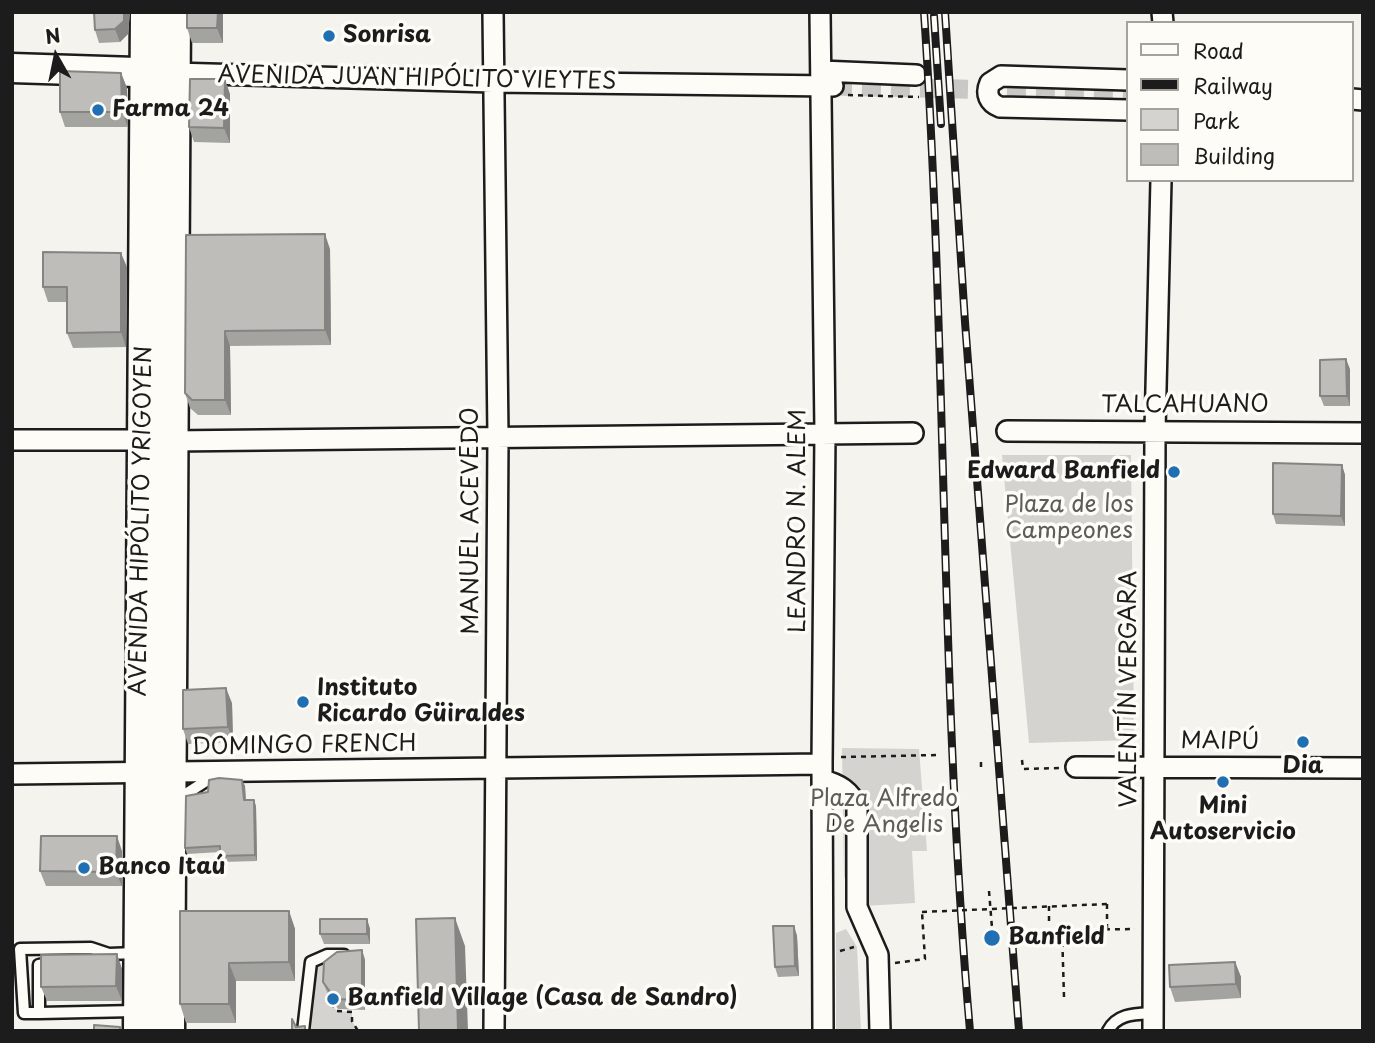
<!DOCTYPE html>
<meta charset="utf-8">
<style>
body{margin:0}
#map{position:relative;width:1375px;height:1043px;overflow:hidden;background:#f4f3ee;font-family:"Playpen Sans",sans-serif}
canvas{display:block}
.frame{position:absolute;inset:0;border:14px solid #1c1c1c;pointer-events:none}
.legend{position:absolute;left:1126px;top:21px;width:228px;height:161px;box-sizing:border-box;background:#fdfcf7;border:2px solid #a3a29f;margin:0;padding:9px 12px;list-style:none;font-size:21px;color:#1c1c1c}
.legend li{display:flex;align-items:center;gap:14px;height:35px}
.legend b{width:35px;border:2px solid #a3a29f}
.north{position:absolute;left:21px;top:21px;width:70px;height:70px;-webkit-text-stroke:5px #fdfcf7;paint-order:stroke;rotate:351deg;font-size:19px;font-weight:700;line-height:28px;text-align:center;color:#1c1c1c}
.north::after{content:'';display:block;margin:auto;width:24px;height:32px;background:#1c1c1c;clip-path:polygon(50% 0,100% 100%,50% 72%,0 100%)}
</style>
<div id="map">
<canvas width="1375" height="1043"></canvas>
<div class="frame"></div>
<ul class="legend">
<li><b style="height:9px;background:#fdfcf7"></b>Road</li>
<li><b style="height:9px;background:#1c1c1c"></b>Railway</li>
<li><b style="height:19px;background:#d4d3cf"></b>Park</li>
<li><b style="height:19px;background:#bebdba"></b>Building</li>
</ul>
<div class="north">N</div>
</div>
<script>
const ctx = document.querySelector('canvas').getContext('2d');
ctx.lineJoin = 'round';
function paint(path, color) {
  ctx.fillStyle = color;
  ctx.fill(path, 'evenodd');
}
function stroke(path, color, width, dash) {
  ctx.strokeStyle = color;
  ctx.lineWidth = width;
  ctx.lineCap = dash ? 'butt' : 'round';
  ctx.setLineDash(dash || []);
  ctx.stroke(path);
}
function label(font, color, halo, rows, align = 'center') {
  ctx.font = font + ' "Playpen Sans",sans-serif';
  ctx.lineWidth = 7;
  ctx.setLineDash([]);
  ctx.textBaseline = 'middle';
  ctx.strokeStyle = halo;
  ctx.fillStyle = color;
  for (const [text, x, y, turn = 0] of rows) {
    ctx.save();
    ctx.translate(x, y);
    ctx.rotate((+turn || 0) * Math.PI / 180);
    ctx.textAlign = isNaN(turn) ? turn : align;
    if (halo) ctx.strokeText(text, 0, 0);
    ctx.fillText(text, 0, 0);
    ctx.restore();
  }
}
paint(new Path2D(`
 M1002 455H1131L1134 740 1029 743Z
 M842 748 919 749 927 851H912L915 903 863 906 844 877Z
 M846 929 857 947 861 1031H836V933Z
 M311 962 337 964C330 982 322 995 337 1011L352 1012V1021L358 1031H308Z`), '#d4d3cf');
stroke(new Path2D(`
 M833 86 1128 93`), '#c9c8c4', 19, [19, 10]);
const lane = new Path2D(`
 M175 801 209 779H216
 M96 959 109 954 136 953
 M53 962 39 965V1013L135 1011
 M39 1013H24L20 949 91 948 109 954
 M303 1031 311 962 327 955H344
 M1108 1031C1117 1013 1136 1014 1154 1013`);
const street = new Path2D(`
 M493 12 498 437 494 1031
 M820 12 825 433 822 764 823 1031
 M1162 12 1163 23
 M821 71 916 75
 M174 73 493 82 833 86
 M1128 80 1001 76 990 83C985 94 989 103 1000 107L1128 110
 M1352 99 1363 100
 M1007 431 1363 433
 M12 440H143
 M170 441 913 433
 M1076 767 1363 768
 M12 774 822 764
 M822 780C839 784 850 791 857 807V907L878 955 880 1031
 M1153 1031 1155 430 1161 180`);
const secondary = new Path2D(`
 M12 68 167 73`);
const primary = new Path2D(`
 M140 1031 147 12
 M168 1031 174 12`);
stroke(lane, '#1c1c1c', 15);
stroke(street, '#1c1c1c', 24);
stroke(secondary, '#1c1c1c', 33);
stroke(primary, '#1c1c1c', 37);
stroke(new Path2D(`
 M848 95 919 97
 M841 757 939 755
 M1022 760 1023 769 1059 768
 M981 762V771
 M989 891 992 928
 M1049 906V921
 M1107 929V904
 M840 951 854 947
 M895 963 925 959 922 912
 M328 994V999L337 1011 352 1012V1021L358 1031
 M1064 997 1062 930 1135 929
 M368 1031H369`), '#1c1c1c', 2.5, [5, 5]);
stroke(lane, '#fdfcf7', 10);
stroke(street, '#fdfcf7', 19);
stroke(secondary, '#fdfcf7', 28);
stroke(primary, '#fdfcf7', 32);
const rail = new Path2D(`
 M924 12C947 351 940 692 970 1031
 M945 12 965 322 1019 1031
 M934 16 941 124`);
stroke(rail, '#1c1c1c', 8);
stroke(rail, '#fdfcf7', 5, [16]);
stroke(new Path2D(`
 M922 912 1107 904`), '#1c1c1c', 2.5, [5, 5]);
paint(new Path2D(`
 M94 12H130L128 34 120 42 99 43 95 30Z
 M187 12H223V43H192L187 28Z
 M121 73 127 88 128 127H65L60 112Z
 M230 94V143L194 142 189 127Z
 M186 235 330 249 331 345 230 346 231 415H198L190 408 185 393Z
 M127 267 126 347 73 348 67 333V302H48L43 287Z
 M1350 369V406H1324L1320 396Z
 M1342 465 1345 475V526L1276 524 1273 514Z
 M232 703 233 742 188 744 183 729Z
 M242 780 245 786 246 800 256 806 257 861 222 862 220 852 187 854 185 848 208 792Z
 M122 851V886H46L40 871Z
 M289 911 295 929V981H236V1023H186L180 1004Z
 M367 919 370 929V944H324L320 934Z
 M794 926 797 936 799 976 778 977 775 967Z
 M362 950 365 960V1010L338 1009 327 992 323 982Z
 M117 954 122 969V1001H47L41 987Z
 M1235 962 1241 977V998L1175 1002 1170 987Z`), '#a3a3a0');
paint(new Path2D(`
 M124 12H130L128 34 120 42 115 29Z
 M218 12H223V43L217 28Z
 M121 73 127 88 128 127 122 112Z
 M225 79 230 94V143L224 128Z
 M325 234 330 249 331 345 325 330Z
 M121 253 127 267 126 347 121 332Z
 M225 331 230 346 231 415 225 400Z
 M1346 359 1350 369V406L1347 396Z
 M1342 465 1345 475V526L1341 516Z
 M226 688 232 703 233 742 228 727Z
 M242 780 245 786 246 806 244 800Z
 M254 800 256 806 257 861 255 855Z
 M117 836 122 851V886L116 872Z
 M289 911 295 929V981L289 962Z
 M455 918 465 946 468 1031H458Z
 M367 919 370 929V944L367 934Z
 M794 926 797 936 799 976 795 966Z
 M362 950 365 960V1010L362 1000Z
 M117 954 122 969V1001L116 986Z
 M1235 962 1241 977V998L1236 984Z
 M229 963 236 981V1023L229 1004Z`), '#858482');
const building = new Path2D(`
 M94 12H124V21L115 29 95 30Z
 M187 12H218L217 28H187Z
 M60 71 121 73 122 112H60Z
 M190 79H225L224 128 189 127Z
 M325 234V330L225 331V400H192L185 393 186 235Z
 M43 252 121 253V332L67 333V287H43Z
 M1346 359 1347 396H1320V360Z
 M1273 463 1342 465 1341 516 1273 514Z
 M226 688 228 727 183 729V690Z
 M219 778 242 780 244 800H254L255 855 220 856V846L185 848 186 796 208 792 209 780Z
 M41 836H117L116 872 40 871Z
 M180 911H289V962L229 963V1004H180Z
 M455 918 458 1031H419L416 919Z
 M320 919H367V934H320Z
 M773 926H794L795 966 775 967Z
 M362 950V1000L335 999 323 982 324 962 337 952Z
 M117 954 116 986 41 987V955Z
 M1235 962 1236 984 1170 987 1169 965Z
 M292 1019 296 1027 305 1026V1031H292Z
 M94 1025 120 1027V1031H94Z`);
paint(building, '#bebdba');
stroke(building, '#858482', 2);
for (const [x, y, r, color] of [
 [329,36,7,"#1f6fb2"],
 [98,110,7,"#1f6fb2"],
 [1174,472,7,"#1f6fb2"],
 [303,702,7,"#1f6fb2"],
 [1303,742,7,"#1f6fb2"],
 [1223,782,7,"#1f6fb2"],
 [84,868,7,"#1f6fb2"],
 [992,938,9,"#1f6fb2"],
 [333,999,7,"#1f6fb2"]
]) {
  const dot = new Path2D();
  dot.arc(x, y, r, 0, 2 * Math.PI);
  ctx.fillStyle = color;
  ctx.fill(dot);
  stroke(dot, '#fdfcf7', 2.5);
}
label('bold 23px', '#1c1c1c', '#fdfcf7', [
 ["Sonrisa",343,36],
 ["Farma 24",112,110],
 ["Edward Banfield",1160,472,"right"],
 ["Instituto",317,689],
 ["Ricardo Güiraldes",317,715],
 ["Dia",1303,767,"center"],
 ["Mini",1223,807,"center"],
 ["Autoservicio",1223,833,"center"],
 ["Banco Itaú",98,868],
 ["Banfield",1008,938],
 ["Banfield Village (Casa de Sandro)",347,999]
], 'left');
label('23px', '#1c1c1c', '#fdfcf7', [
 ["AVENIDA JUAN HIPÓLITO VIEYTES",417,79,1],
 ["TALCAHUANO",1185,406],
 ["AVENIDA HIPÓLITO YRIGOYEN",142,521,-89],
 ["MANUEL ACEVEDO",472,521,-90],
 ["LEANDRO N. ALEM",799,521,-90],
 ["VALENTÍN VERGARA",1130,689,-90],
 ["MAIPÚ",1220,742,1],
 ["DOMINGO FRENCH",304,746,-1]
]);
label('23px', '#5c5c5b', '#fdfcf7', [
 ["Plaza de los",1069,506],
 ["Campeones",1069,532],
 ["Plaza Alfredo",884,800],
 ["De Angelis",884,826]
]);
</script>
